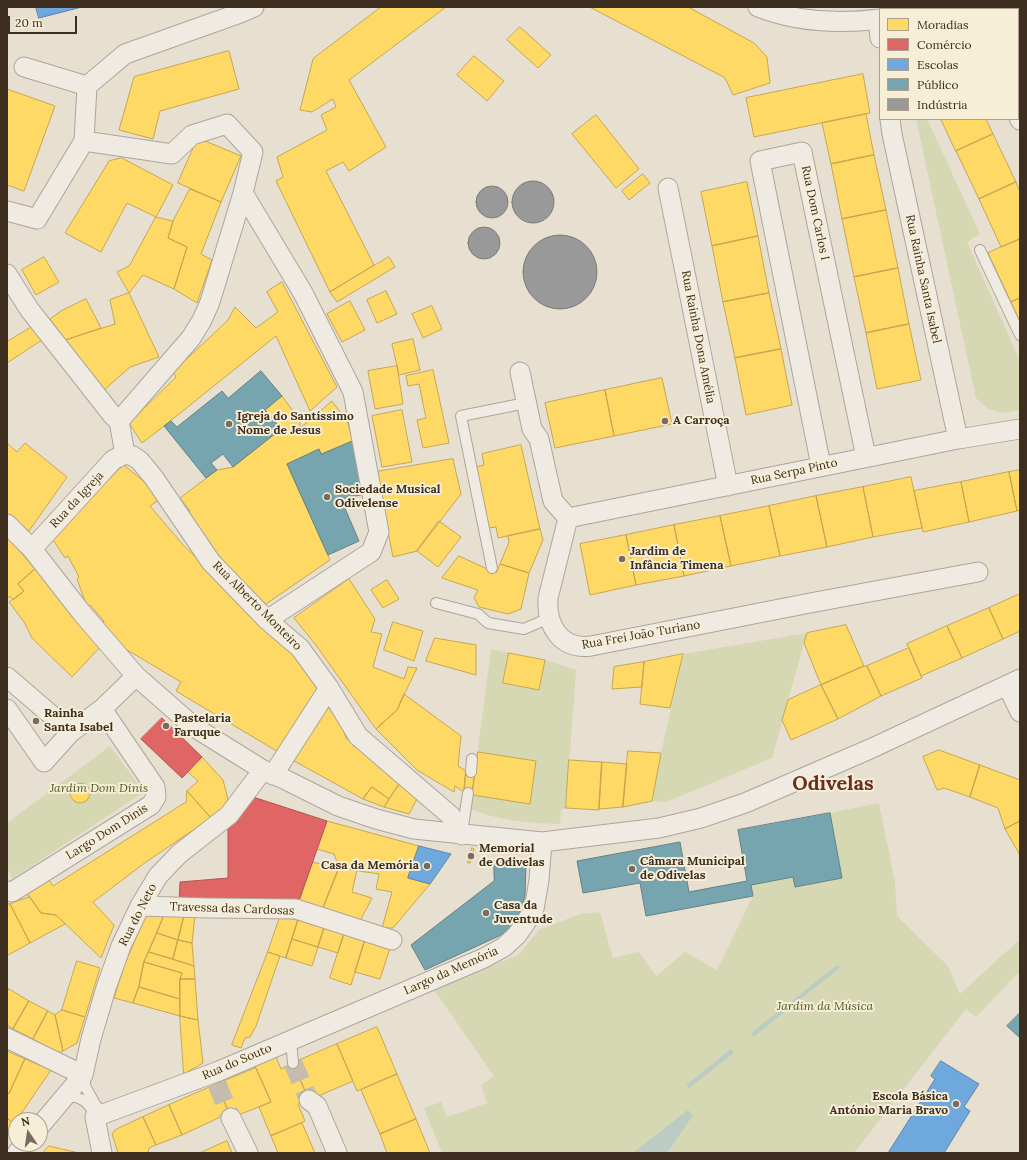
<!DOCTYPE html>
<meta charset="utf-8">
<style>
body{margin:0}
#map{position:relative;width:1027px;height:1160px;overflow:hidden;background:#e7e0d1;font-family:Lora,serif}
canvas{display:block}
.frame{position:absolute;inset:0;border:8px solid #3d2e20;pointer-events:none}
.legend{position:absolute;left:879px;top:8px;width:140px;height:112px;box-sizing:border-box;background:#f7eed8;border:1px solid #ada18e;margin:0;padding:5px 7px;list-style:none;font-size:12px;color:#3d2e20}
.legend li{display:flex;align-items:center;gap:8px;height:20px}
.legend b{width:20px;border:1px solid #ada18e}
.north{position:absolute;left:8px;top:1112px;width:40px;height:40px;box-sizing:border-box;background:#f7eed8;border:1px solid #ada18e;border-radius:50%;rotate:347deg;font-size:11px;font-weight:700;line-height:16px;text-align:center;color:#3d2e20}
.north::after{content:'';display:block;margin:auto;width:14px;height:18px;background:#786c5e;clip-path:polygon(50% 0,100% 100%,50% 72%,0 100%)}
.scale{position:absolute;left:8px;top:16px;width:69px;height:18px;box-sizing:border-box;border:2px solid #3d2e20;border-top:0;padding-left:5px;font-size:12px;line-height:14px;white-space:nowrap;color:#3d2e20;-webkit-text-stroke:3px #f7eed8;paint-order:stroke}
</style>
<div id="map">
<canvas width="1027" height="1160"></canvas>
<div class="frame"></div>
<ul class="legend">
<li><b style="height:11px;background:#ffd966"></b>Moradias</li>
<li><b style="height:11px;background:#e06666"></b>Comércio</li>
<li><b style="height:11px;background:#6fa8dc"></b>Escolas</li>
<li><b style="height:11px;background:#76a5af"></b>Público</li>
<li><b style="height:11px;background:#999"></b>Indústria</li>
</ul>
<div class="north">N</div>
<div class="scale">20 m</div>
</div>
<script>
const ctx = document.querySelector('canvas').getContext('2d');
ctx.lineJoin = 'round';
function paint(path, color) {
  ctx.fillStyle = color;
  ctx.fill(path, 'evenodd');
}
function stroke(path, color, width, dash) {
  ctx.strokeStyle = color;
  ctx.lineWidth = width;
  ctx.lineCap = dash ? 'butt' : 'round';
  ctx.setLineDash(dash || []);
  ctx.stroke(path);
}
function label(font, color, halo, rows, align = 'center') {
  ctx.font = font + ' Lora,serif';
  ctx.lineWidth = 4;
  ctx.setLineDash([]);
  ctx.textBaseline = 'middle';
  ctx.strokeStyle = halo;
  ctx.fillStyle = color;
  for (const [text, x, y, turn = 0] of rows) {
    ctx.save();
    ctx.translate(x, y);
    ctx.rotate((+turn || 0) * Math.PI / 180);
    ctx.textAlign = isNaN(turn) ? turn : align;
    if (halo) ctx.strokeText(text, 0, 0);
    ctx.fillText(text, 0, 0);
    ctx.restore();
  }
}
paint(new Path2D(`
 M1000 7H1020V41L1018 42V9H996Z
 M916 119H927L980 234 967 242 1020 361V410L1005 413 988 409 976 398Z
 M807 633 772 758 666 802 652 801 661 753 683 654Z
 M491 649 509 653 503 683 539 690 545 660 576 670 566 808 561 810 560 824C529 823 500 821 470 809Z
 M110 746 144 792 12 879 7 868V823Z
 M879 803 895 882 897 916 948 966 960 994 1020 939V971L976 1017 966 1009 854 1153H442L424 1108 441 1102 447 1117 487 1103 481 1085 494 1076 434 990 518 955 539 930 580 914 600 912 613 958 639 952 656 976 685 952 717 970 753 896 751 885 793 877 795 887 842 878 830 813Z`), '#d6d7b3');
paint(new Path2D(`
 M837 965 840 968 794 1004 792 1001Z
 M784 1007 787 1010 754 1037 751 1033Z
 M731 1049 734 1053 689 1088 686 1085Z
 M688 1110 693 1115 667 1153H633Z`), '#bcccc2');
const homes = new Path2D(`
 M381 7H446L349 80 386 147 349 171 343 162 326 171 374 265 330 292 276 181 283 177 277 157 327 130 321 115 336 107 333 99 312 112 300 110 313 59Z
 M590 7H688L754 43 767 57 770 83 733 95 725 78Z
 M520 27 551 55 538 68 507 40Z
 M229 51 239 89 160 111 153 139 119 130 134 77Z
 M474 56 504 81 487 101 457 75Z
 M863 74 870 113 754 137 746 98Z
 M7 89 55 106 24 191 7 185Z
 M866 114 874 155 831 164 822 123Z
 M596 115 639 169 616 188 572 134Z
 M941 119H986L993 134 956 151Z
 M993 134 1016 182 979 199 956 151Z
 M198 138 241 156 221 202 178 183Z
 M874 155 886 210 842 219 831 164Z
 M122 158 173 185 156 217 127 203 101 252 65 233 109 161Z
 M643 174 650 183 629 200 622 191Z
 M747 182 758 236 712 246 701 192Z
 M1016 182 1020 192V239L1001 247 979 199Z
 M190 189 221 202 201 254 212 260 197 303 174 289 187 247 168 238 173 221Z
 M886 210 898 268 854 277 842 219Z
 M156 217 173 221 168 238 187 247 174 289 143 275 129 293 117 272 129 266Z
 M758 236 769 293 723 302 712 246Z
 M1020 239V298L1011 302 988 253Z
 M44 257 59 282 36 295 22 270Z
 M389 257 395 267 337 302 330 292Z
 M898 268 909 324 866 333 854 277Z
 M282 282 337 387 310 411 276 336 164 426 142 443 129 423 176 377 172 371 191 355 228 320 235 307 256 328 278 312 267 292Z
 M386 291 397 314 377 323 367 300Z
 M129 293 159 357 130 367 103 391 65 340 115 324 110 300Z
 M769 293 781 349 735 358 723 302Z
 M1020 298V322L1011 302Z
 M86 299 101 328 65 340 50 319 61 311Z
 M350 301 365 330 342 342 327 314Z
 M432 306 442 329 423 338 412 314Z
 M909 324 921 380 877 389 866 333Z
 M35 325 45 338 7 363V342Z
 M413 339 420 370 399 375 392 344Z
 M781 349 792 405 746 415 735 358Z
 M397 366 403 404 375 409 368 371Z
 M433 370 449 443 423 448 417 420 426 418 419 384 408 386 406 376Z
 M662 378 672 424 614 436 605 390Z
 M605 390 614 436 555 448 545 403Z
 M282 396 300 421V428L332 401 347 421 353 441 321 454 319 449 287 464 330 560 266 604 241 585 216 552 188 512 190 511 180 498 217 470 233 467 281 429 265 410Z
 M402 410 412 462 382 467 372 416Z
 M7 443 17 452 25 443 67 477 29 531 7 514Z
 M521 445 540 529 498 538 496 527 489 528 475 467 484 465 482 454Z
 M453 459 461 494 417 551 393 557 376 472Z
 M124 465 148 485 159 500 150 506 184 546 270 628 305 667 320 690 280 753 176 691 181 682 117 644 101 624 104 621 90 605 87 607 77 579 79 577 68 556 65 558 51 537Z
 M1020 470V510L1017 511 1009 472Z
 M1009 472 1017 511 969 522 961 482Z
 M911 477 922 528 873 537 863 487Z
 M961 482 969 522 923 532 914 491Z
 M863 487 873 537 827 547 816 496Z
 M816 496 827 547 780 556 769 506Z
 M769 506 780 556 731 566 720 516Z
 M720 516 731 566 684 576 674 525Z
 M439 521 461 537 438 567 417 551Z
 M674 525 684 576 636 585 626 535Z
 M540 529 543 540 529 573 500 564 509 542 508 536Z
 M626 535 636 585 590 595 580 544Z
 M7 536 35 569 18 584 24 591 13 600 10 596 7 599Z
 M459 556 496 573 500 564 529 573 521 609 508 614 479 607 474 598 478 590 442 578Z
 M35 569 102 645 72 677 32 638 24 622 9 602 24 591 18 584Z
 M349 579 375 619 371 632 382 634 373 667 404 679 408 667 417 668 397 710 376 729 315 644 294 618Z
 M387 580 399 599 383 608 371 590Z
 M1020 594V631L1003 639 989 608Z
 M989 608 1003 639 962 658 947 626Z
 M393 622 423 631 414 661 384 650Z
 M846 625 864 666 821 685 804 643 807 633Z
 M947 626 962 658 921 676 907 644Z
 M435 638 476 645V675L426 661Z
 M909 648 922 678 881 696 867 666Z
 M509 653 545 660 539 690 503 683Z
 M683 654 670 708 640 704 644 662Z
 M644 662 642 687 612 689 614 667Z
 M864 666H867L881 696 838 719 821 685Z
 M821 685 838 719 791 740 782 720 788 700Z
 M404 694 461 736 458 766 466 771 464 792 455 786 454 792 417 770 376 729 397 710Z
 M325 703 342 726 346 738 400 783 389 799 372 787 363 799 287 757Z
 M939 750 980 765 970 797 944 788 937 790 923 757Z
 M628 751 661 753 652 801 623 807Z
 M478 752 536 761 530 804 472 795Z
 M202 757 223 780 229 803 211 818 187 791 198 781 188 772Z
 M569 760 602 762 599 810 566 808Z
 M602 762 627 764 623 807 599 809Z
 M980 765 1020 780V821L1005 829 998 808 970 797Z
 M466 771 475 773 472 795 464 792Z
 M70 793a10 10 0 1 1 20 0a10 10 0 1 1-20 0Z
 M400 783 417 799 409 814 384 807 389 799Z
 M372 787 389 799 384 807 363 799Z
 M187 791 211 818 146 862 93 902 114 925 101 958 56 915 41 913 25 891 48 878 53 886 186 802Z
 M327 821 419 846 408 878 430 884 393 928H382L392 892 376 889 379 874 339 868 334 854 317 849Z
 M1020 821V855L1005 829Z
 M472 848 474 849 470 863H468Z
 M312 862 339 868 323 908 299 901Z
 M339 868 357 870 352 892 372 898 360 921 323 908Z
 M30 897 41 913 56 915 65 924 30 943 10 904Z
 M10 904 30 943 8 955 7 953V905Z
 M147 913 163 917 144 962 139 987 133 1003 114 998 124 966Z
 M166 913 184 916 178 940 157 933 163 917Z
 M184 916H195L192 943 178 940Z
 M280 917 298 920 286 958 268 952Z
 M298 920 324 928 318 947 292 939Z
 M324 928 344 934 338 953 318 947Z
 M157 933 178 940 173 959 149 952Z
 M344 934 365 940 351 985 330 978Z
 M292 939 318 947 312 966 286 958Z
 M178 940 192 943 194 966 173 959Z
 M365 940 390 948 380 979 355 972Z
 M149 952 194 966 195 979H180L182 973 144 962Z
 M268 952 280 956 256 1026 250 1037 245 1038 241 1048 232 1045Z
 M77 961 100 968 85 1017 62 1010Z
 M144 962 182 973 180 979V999L139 987Z
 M180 979H195L198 1020 180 1016Z
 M139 987 180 999V1016L133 1003Z
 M9 989 29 1001 13 1029 7 1025V993Z
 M29 1001 48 1011 33 1039 13 1029Z
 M62 1010 85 1017 77 1043 63 1051 55 1015Z
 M48 1011 55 1015 63 1051 58 1053 33 1039Z
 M180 1016 198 1020 203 1063 184 1074Z
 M377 1027 397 1074 357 1091 337 1044Z
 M337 1044 353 1081 309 1100 293 1063Z
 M7 1051 25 1059 9 1093H7Z
 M276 1057 281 1069 293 1063 309 1100 298 1104 305 1121 271 1136 259 1107 271 1102 255 1066Z
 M25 1059 51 1070 14 1124 7 1118V1093H9Z
 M256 1068 271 1102 231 1118 217 1084Z
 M397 1074 416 1119 380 1134 361 1090Z
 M217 1084 229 1113 182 1135 169 1105Z
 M169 1105 182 1135 156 1145 143 1117Z
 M143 1117 156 1145 149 1148 148 1153H118L112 1134 115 1130Z
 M7 1118 14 1124 7 1131Z
 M416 1119 430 1153H387L380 1134Z
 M302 1123 315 1153H278L271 1136Z
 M227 1141 232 1153H200Z
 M49 1146 79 1153H43Z`);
paint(homes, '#ffd966');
stroke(homes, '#c5a651', 1);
const shops = new Path2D(`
 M162 718 202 757 182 778 141 739Z
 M253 797 327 821 299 901 179 903 180 882 228 878V829Z`);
paint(shops, '#e06666');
stroke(shops, '#af5551', 1);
const schools = new Path2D(`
 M36 7H82L39 18Z
 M419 846 451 854 430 884 408 878Z
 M941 1061 979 1084 964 1107 970 1111 944 1153H888L935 1079 931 1076Z`);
paint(schools, '#6fa8dc');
stroke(schools, '#6083a4', 1);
const public = new Path2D(`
 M261 371 282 396 265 410 281 429 233 467 223 454 211 463 217 470 206 478 164 426 171 421 177 427 222 391 228 398Z
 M353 441 365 494 341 499 359 541 328 555 287 464 319 449 321 454Z
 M830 813 842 878 795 887 793 877 751 885 753 896 646 916 640 883 583 893 577 861 680 842 689 892 747 881 738 830Z
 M494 862 526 864 525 896 519 917 508 930 499 936 425 970 411 945 494 881Z
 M1020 1013V1038L1007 1026Z`);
paint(public, '#76a5af');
stroke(public, '#658184', 1);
const industry = new Path2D(`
 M512 202a21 21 0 1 1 42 0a21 21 0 1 1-42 0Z
 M476 202a16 16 0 1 1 32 0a16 16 0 1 1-32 0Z
 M468 243a16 16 0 1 1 32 0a16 16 0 1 1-32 0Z
 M523 272a37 37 0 1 1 74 0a37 37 0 1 1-74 0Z`);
paint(industry, '#999');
stroke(industry, '#7d7975', 1);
stroke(new Path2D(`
 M293 1063 309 1100
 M217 1084 231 1118`), '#c5bcae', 19, [19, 10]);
const lane = new Path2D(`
 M1018 55 1020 54
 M980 250 1020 335
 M492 568 461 416 526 403
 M436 603 478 614 488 623 524 629 549 618
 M471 772 472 759
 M462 833 468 793
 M291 1040 293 1063
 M83 1075 86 1088 96 1106 106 1113
 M66 1096C78 1096 87 1100 93 1112`);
const street = new Path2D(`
 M758 7C796 22 840 24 880 19
 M954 9 959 7
 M878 20 880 38
 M24 67 87 86
 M1018 115 1020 120
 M890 119 892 134 958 439
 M84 141 172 154 192 135 227 124 253 152 243 193 210 302 202 320 191 338 119 421
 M668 188 728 486
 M243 193 303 293 353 392 379 532 371 552 267 620
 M7 211 37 219 84 141 87 86 125 54 240 13 254 7
 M7 274 29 309 113 416 119 421
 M520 372 532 429 539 439 553 501 568 518
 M119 421 125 454 133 456 140 461 154 478 211 562 267 620 300 648 329 688 358 736 451 816 462 835
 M821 466 760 161 802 152 866 457
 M568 518 548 598C546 626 561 650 591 646L810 603 978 572
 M568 518 958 439 1020 429
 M7 524 32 549 81 612 136 676 194 727 263 770 284 779 338 806 376 819 414 829 542 842 659 828 701 818 745 803 870 749 1020 679
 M32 549 113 460 125 454
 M7 677 71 732
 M1007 685 1020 712
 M7 709 44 762 71 732 102 709 136 676
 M273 775 329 688
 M7 891 12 892 151 805 156 797 155 787 102 709
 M140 906 208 908 296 909 392 940
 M7 1038 83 1075
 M309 1100 317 1106 337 1153
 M231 1118 248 1153
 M40 1126 83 1075 91 1039 106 988 121 946 140 906 158 876 179 854 229 815 263 770
 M17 1153 25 1144
 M102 1153 95 1117 219 1071 484 958 504 947 517 935 528 919 534 909 539 880 542 842`);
stroke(lane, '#ada599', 12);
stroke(street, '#ada599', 21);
stroke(lane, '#efebe3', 10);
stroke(street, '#efebe3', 19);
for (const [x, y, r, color] of [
 [665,421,4,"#786c5e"],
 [229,424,4,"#786c5e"],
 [327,497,4,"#786c5e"],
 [622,559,4,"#786c5e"],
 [36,721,4,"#786c5e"],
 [166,726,4,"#786c5e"],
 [471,856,4,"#786c5e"],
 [427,866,4,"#786c5e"],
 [632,869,4,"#786c5e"],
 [486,913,4,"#786c5e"],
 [956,1104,4,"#786c5e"]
]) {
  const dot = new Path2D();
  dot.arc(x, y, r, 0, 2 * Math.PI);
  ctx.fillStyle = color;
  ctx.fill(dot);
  stroke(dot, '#f7eed8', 1.5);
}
label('12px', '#3d2e20', '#f7eed8', [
 ["Rua Dom Carlos I",815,213,78],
 ["Rua Rainha Santa Isabel",923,279,78],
 ["Rua Rainha Dona Amélia",698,337,79],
 ["Rua Serpa Pinto",794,472,-12],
 ["Rua da Igreja",77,500,-47],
 ["Rua Alberto Monteiro",257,606,45],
 ["Rua Frei João Turiano",641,635,-10],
 ["Largo Dom Dinis",107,832,-32],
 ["Travessa das Cardosas",232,909,2],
 ["Rua do Neto",138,915,-63],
 ["Largo da Memória",451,971,-24],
 ["Rua do Souto",237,1062,-23]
]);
label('bold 12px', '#3d2e20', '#f7eed8', [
 ["Igreja do Santíssimo",237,417],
 ["Nome de Jesus",237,431],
 ["A Carroça",673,421],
 ["Sociedade Musical",335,490],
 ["Odivelense",335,504],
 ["Jardim de",630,552],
 ["Infância Timena",630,566],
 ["Rainha",44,714],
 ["Santa Isabel",44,728],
 ["Pastelaria",174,719],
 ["Faruque",174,733],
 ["Memorial",479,849],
 ["de Odivelas",479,863],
 ["Câmara Municipal",640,862],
 ["de Odivelas",640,876],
 ["Casa da Memória",419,866,"right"],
 ["Casa da",494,906],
 ["Juventude",494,920],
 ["Escola Básica",948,1097,"right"],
 ["António Maria Bravo",948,1111,"right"]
], 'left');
label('italic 12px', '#4d5a26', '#f7eed8', [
 ["Jardim Dom Dinis",99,789],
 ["Jardim da Música",825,1007]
]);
label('bold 20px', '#6b2e1e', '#f7eed8', [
 ["Odivelas",833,784]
]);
</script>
